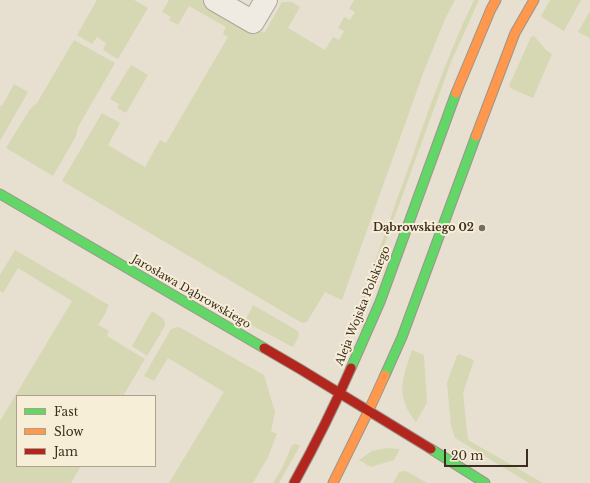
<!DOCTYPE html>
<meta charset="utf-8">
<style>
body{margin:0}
#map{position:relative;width:590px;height:483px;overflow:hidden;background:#e7e0d1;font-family:"Libre Baskerville",serif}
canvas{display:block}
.legend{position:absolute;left:16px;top:395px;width:140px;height:72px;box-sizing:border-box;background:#f7eed8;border:1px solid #ada18e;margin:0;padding:5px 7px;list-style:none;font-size:12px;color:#3d2e20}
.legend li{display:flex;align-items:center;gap:8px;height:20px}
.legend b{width:20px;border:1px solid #ada18e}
.scale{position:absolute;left:444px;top:449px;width:84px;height:18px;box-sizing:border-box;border:2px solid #3d2e20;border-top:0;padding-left:5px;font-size:12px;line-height:14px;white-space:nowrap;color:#3d2e20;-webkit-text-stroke:3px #f7eed8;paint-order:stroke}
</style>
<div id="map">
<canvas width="590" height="483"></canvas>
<ul class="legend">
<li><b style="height:5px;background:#63d668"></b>Fast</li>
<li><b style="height:5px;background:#ff974d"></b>Slow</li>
<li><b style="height:5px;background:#b3261e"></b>Jam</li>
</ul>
<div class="scale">20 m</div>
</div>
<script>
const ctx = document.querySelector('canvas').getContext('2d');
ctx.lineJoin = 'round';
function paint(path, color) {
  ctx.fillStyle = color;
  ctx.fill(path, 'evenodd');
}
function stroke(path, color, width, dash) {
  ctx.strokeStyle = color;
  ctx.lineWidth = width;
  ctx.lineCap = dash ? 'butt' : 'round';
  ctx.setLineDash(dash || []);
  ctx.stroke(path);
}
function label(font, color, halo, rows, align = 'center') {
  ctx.font = font + ' "Libre Baskerville",serif';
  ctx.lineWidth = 4;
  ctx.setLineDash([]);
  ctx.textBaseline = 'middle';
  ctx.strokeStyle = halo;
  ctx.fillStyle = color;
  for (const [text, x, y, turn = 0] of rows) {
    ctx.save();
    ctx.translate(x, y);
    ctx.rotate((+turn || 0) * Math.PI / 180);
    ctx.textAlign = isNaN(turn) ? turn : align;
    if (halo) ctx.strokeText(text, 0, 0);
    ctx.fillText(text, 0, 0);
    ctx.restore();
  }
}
paint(new Path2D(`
 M97 0H134L148 8 118 59 103 50 106 43 97 37 92 44 77 35Z
 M169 0H207L241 25 244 31 265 32 282 2H292L300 7 288 28 325 50 333 37 339 40 344 31 338 28 344 17 350 20 355 12 349 9 354 0H455L445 19 424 71 352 272 342 300 325 292 307 322 302 323 62 181 102 113 120 123 108 145 145 167 160 140 166 143 228 37 223 34 226 27 189 6 178 25 169 20 171 17 162 12Z
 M474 0H479L451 62 363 304 360 303C378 254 395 204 413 155 431 102 450 50 474 0Z
 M550 0H581L564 31 543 18 541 16Z
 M590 11V38L578 32Z
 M534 36 547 51 552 54 533 98 512 89 509 86 531 37Z
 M74 40 115 63 78 127 76 136 53 176 6 148 30 109 37 103Z
 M131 65 148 75 126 113 117 108 119 104 110 99Z
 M14 84 28 92 0 141V105L2 106Z
 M15 250 109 305 106 310 107 311 98 325 109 331 107 336 145 359 123 396H17V466H81L71 483H0V421L72 301 18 268 3 293 0 291V275Z
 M253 305 298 331 299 336 293 347 247 323 246 319Z
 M152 311 164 319 165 326 147 356 132 346Z
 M179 327 264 375 275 412 271 431 277 434 268 457 253 483H169L224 392 168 358 154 381 144 376 171 329Z
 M412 350 424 355 427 403 416 422C395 396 402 379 412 350Z
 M459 354 474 360 463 393 468 440 543 483H529L455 438 451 426 447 383 457 355Z
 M296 444 300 446 279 483H273L283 466 292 445Z
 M386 448 400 449 394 460 371 467 359 460 372 451Z
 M406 471 427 483H393L399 472Z`), '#d6d7b3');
const street = new Path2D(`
 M215 0 253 22 266 0`);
const fast = new Path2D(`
 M0 194 264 348
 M351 368 380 302 456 93
 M385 375 402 337 476 136
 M431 449 485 483`);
const slow = new Path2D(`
 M456 93 491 9 496 0
 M476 136 515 33 534 0
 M333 483 368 412 385 375`);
const jam = new Path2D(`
 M264 348 300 369 431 449
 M294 483C315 445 334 407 351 368`);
stroke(street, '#ada599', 24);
stroke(fast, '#9c958a', 11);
stroke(slow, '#9c958a', 11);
stroke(jam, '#9c958a', 11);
stroke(street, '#efebe3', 22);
stroke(fast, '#63d668', 9);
stroke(slow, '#ff974d', 9);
stroke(jam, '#b3261e', 9);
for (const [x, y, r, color] of [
 [482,228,4,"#786c5e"]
]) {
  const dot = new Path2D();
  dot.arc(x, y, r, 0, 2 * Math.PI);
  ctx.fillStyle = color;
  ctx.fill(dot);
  stroke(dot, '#f7eed8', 1.5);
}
label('bold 11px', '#3d2e20', '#f7eed8', [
 ["Dąbrowskiego 02",474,228]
], 'right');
label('11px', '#3d2e20', '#f7eed8', [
 ["Jarosława Dąbrowskiego",191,292,30],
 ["Aleja Wojska Polskiego",363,306,-68]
]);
</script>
